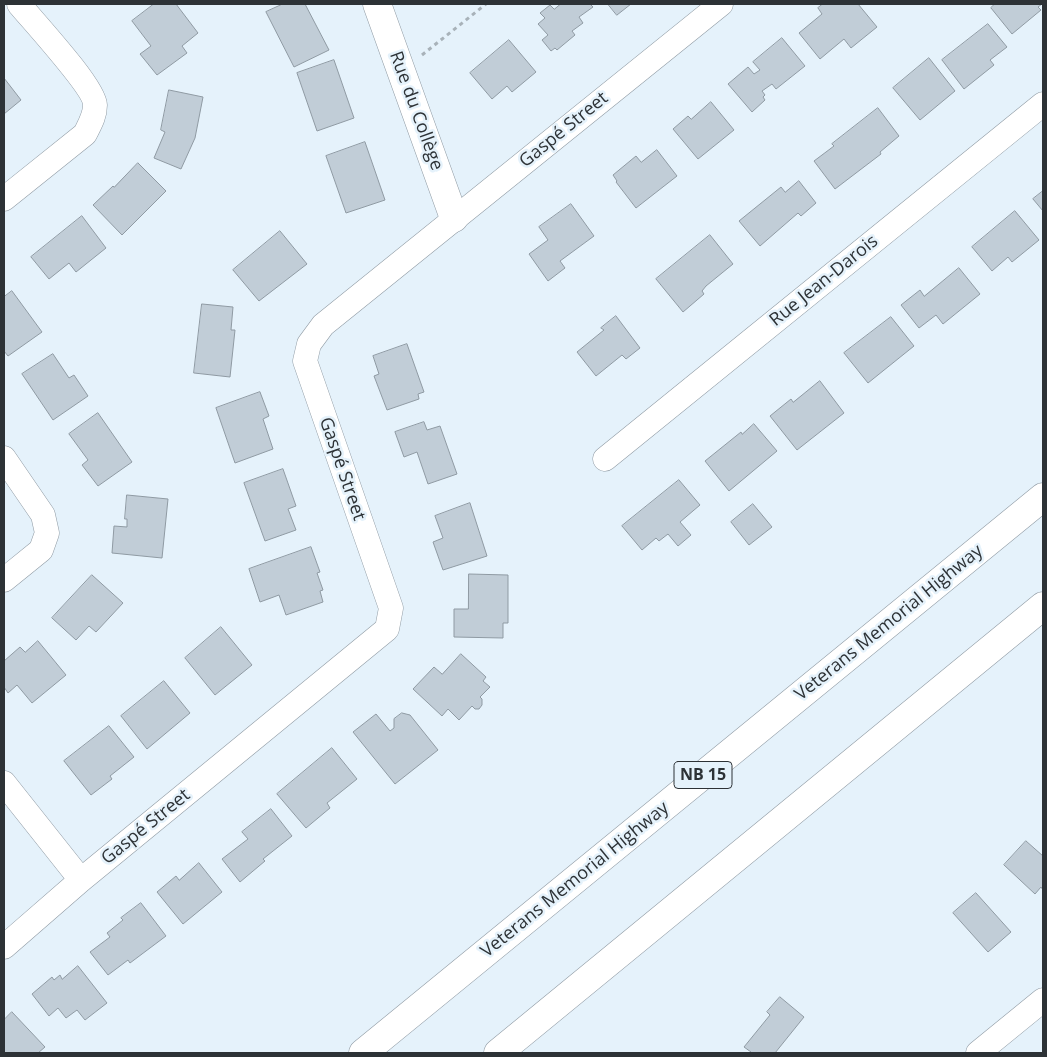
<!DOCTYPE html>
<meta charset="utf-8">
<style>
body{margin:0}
#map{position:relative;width:1047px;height:1057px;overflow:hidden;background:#e5f2fb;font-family:"Open Sans",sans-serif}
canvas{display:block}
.frame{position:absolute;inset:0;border:5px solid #2d3236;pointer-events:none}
</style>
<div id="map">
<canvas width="1047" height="1057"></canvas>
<div class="frame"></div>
</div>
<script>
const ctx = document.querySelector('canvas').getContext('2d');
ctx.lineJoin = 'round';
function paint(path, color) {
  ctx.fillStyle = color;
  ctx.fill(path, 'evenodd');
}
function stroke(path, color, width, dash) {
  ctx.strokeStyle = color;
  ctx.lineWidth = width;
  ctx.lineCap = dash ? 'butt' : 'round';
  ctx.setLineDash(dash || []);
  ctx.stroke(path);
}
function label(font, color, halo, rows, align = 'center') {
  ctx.font = font + ' "Open Sans",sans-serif';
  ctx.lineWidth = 5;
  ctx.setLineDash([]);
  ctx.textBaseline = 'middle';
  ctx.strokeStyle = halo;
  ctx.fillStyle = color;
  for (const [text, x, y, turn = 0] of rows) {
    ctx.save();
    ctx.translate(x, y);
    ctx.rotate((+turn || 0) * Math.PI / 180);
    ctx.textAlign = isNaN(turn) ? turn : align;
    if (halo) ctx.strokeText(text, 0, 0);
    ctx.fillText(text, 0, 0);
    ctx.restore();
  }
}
const building = new Path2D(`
 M154 4H176L198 33 182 46 187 53 157 75 140 54 151 46 132 21Z
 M283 4H305L329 50 294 67 266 12Z
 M561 4H590L593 7 579 17 583 23 572 31 575 35 557 50 555 48 551 51 542 40 548 35 538 24 545 18 540 13 550 5 554 9Z
 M608 4H631L617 15Z
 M823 4H858L877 27 851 48 844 39 820 59 799 33 822 14 818 8Z
 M995 4H1042L1038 7 1041 10 1012 34 991 8Z
 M988 24 1007 47 990 60 994 65 964 89 942 60Z
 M782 38 805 66 776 89 772 84 762 91 765 95 763 97 765 100 752 112 728 84 748 67 754 74 760 70 753 62Z
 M509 40 536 72 512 92 507 86 492 99 470 73Z
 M929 58 955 91 920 120 893 88Z
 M334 60 354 118 317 131 297 73Z
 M4 78 21 100 4 114Z
 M169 90 203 97 195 138 181 169 154 158 165 132 161 130Z
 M711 102 734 130 698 159 673 129 688 116 691 119Z
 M878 108 899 136 880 152 881 154 835 189 814 161 834 146 832 144Z
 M365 142 385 200 346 213 326 156Z
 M657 150 677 176 636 208 616 182 617 181 613 175 636 156 641 162Z
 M138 163 166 191 122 235 93 205 113 186 114 187Z
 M799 181 816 203 801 216 798 213 760 246 739 221 781 187 785 192Z
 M1043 191V211L1033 199Z
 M571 204 594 236 560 261 565 268 548 281 529 254 548 240 539 227Z
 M1015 211 1039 240 1012 262 1008 257 992 271 972 247Z
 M82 216 106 248 76 272 69 263 49 279 31 257Z
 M280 231 307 264 259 301 233 270Z
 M710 235 733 264 706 286 702 291 704 294 683 312 656 279Z
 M959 268 980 294 943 324 936 315 919 328 901 305 920 290 924 296Z
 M12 291 42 332 8 356 4 351V297Z
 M202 304 233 307 231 330H235L230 377 194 373Z
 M616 316 640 348 626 359 622 355 596 376 577 352 604 330 601 328Z
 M891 317 914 346 868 383 844 353Z
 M407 344 424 392 418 394 419 399 387 410 374 376 379 374 373 356Z
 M53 354 69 378 74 375 88 396 53 420 22 374Z
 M820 381 844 413 797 450 770 416 791 399 793 402Z
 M260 392 269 416 263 419 273 449 235 463 216 408Z
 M98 413 132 462 98 486 82 465 88 460 69 434Z
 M424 422 427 430 440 426 457 474 428 484 417 452 404 457 395 432Z
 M754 424 777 451 729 491 705 461 741 432 742 434Z
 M283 469 296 506 288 509 296 530 265 541 244 483Z
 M679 480 700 505 680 522 691 535 678 546 668 534 659 541 656 538 642 550 622 526Z
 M127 495 168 499 162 558 112 553 114 526 127 527V519H125Z
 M470 503 487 556 443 570 433 542 443 538 435 516Z
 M753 504 772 527 749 545 731 522Z
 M311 547 320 572 317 573 323 590 320 591 323 602 286 615 279 595 260 602 249 569Z
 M469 574 508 575V623H503V638L454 637V609H468Z
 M92 575 123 603 96 632 89 626 76 640 52 618Z
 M221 627 252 665 215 695 185 658Z
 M38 641 66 675 32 703 17 685 8 693 4 687V661L20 647 25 652Z
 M461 654 486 677 483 681 490 687 480 697 482 699V705L479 709H475L472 706 459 720 448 709 442 716 413 689 434 667 442 674Z
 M164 681 190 713 147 749 121 716Z
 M402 713 410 715 438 750 395 784 353 732 376 714 390 731 394 728V719Z
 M109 726 134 757 110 776 112 779 91 795 64 761Z
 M332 748 357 779 327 803 330 808 306 828 277 794Z
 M271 809 292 836 263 859 265 861 240 882 222 859 248 839 242 832Z
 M1026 841 1043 856V890L1041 887 1035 894 1004 865Z
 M199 863 222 892 183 924 157 892 176 876 179 880Z
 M976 893 1011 932 988 952 953 913Z
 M141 903 166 936 130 963 128 960 108 975 90 952 110 937 107 933 123 920 121 918Z
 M78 966 107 1003 85 1020 77 1010 66 1018 58 1008 49 1016 32 994 52 977 54 980 60 975 62 979Z
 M780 997 804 1017 775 1053H749L751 1052 744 1047 770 1015 767 1012Z
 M12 1012 45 1047 38 1053H4V1020Z`);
paint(building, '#c1cdd7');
stroke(building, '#8f9aa3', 1);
const street = new Path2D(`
 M4 199 85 134C90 124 95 116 95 105 95 88 33 21 19 4
 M4 458 43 515 47 533 41 550 4 580
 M605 459 1043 104
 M4 783 81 880
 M4 947 81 880 387 629 391 608 305 361 309 344 323 325 721 4
 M978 1053 1043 1000`);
const secondary = new Path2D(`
 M377 4 454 218`);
const highway = new Path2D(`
 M363 1053 1043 497
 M498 1053 1043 606`);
stroke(street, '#909ba4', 25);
stroke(secondary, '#909ba4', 29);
stroke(highway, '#909ba4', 29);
stroke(new Path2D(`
 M422 55 486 4`), '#a8b2b9', 3, [4, 4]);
stroke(street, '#fff', 24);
stroke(secondary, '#fff', 28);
stroke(highway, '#fff', 28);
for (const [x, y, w] of [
 [703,775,58]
]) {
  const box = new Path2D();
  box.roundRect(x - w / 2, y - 13.5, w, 27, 4);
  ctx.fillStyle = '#e5f2fb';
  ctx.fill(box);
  stroke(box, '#2d3236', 1);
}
label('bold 16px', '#2d3236', null, [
 ["NB 15",703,775]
]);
label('18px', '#2d3236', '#e5f2fb', [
 ["Rue du Collège",416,111,70],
 ["Gaspé Street",564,130,-39],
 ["Rue Jean-Darois",824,281,-39],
 ["Gaspé Street",342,469,71],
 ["Veterans Memorial Highway",889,623,-39],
 ["Gaspé Street",146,827,-39],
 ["Veterans Memorial Highway",575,880,-39]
]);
</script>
